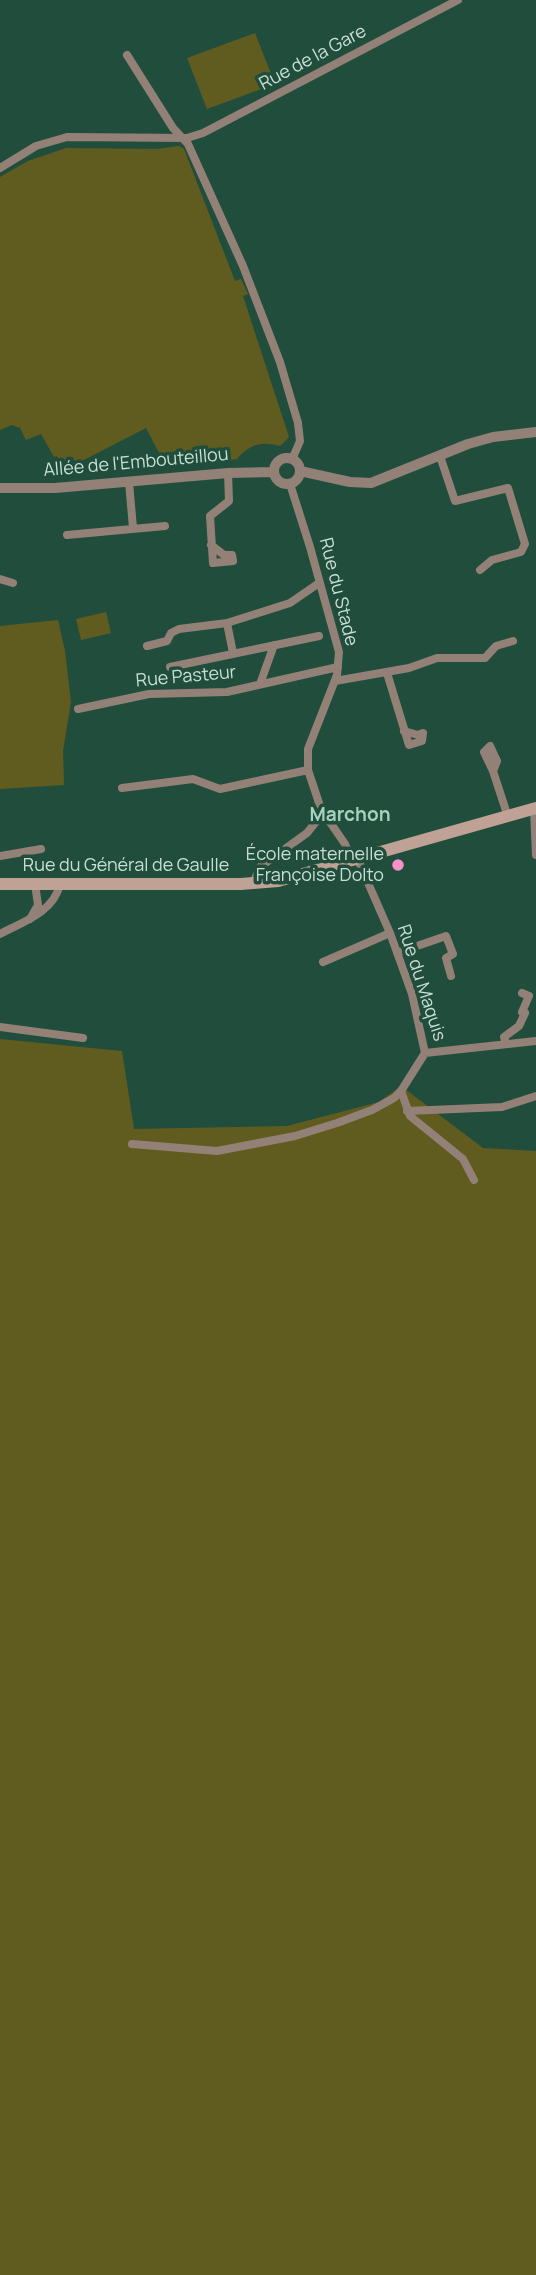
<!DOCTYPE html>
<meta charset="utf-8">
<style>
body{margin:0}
canvas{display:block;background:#214d3c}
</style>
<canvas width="536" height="2275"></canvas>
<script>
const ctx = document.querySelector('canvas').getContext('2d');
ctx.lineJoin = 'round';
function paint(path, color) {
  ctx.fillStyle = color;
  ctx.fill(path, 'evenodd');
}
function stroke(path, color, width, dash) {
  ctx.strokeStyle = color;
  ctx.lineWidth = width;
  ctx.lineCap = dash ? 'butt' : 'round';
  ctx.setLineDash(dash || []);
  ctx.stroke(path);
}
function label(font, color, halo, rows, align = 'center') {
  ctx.font = font + ' Manrope,sans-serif';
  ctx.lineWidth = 7;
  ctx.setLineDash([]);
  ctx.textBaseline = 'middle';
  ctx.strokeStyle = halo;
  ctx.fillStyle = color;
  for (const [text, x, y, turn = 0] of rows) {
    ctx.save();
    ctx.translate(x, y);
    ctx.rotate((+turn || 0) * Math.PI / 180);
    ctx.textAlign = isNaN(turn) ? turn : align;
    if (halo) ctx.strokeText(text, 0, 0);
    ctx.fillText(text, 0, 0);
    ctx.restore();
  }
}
paint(new Path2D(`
 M255 33 275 84 207 109 187 58Z
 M179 146 184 149 235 281 241 279 248 294 243 296 289 437 280 446C261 441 250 444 237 459L167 468 146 428 76 464 73 457 60 463 57 456 54 457 41 434 26 440 20 428 12 425 0 430V177L28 161 66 148 157 149Z
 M106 612 111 633 81 640 76 619Z
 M58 620 65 651 71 702 63 751 64 785 0 789V626Z
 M0 1039 122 1051 134 1129 287 1126 379 1102 401 1086 483 1148 536 1151V2275H0Z`), '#605c1f');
stroke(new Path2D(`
 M127 55 173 128 188 144 243 266 280 362 298 423 300 441 294 455 289 459
 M0 168 36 146 67 137 187 138 203 133 458 0
 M440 456 455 501 508 488 525 544 521 552 492 560 480 570
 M129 482 133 528
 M290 484 310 547 339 652 337 675 308 749V770L321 809 345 844 352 861
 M67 535 165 526
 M211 545 224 555H232L233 561 213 563 210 516 229 501 228 473
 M0 579 13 583
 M227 623 233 653
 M147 646 167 641 171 633 179 629 227 623 290 603 319 583
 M170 667 319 636
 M387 673 409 745 422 741 423 733 418 735 404 731
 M335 681 409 668 437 658H485L496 646 513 641
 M260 684 274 645
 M78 709 149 694 227 692 338 667
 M493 771 497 761 490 746 484 752 493 771 508 817
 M122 788 193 779 220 789 308 770
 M534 809 536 855
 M0 856 41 849
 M358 860 390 933 412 994 425 1053 536 1041
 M253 883 260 867 307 833 324 812
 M30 919 38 905 35 884
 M0 934C23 922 54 912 60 884
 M397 953 446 936 453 954 446 958 451 976
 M323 962 390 933
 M0 1027 83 1038
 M506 1044 504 1037 519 1026 525 1013 522 1012 529 996 522 993
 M401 1091 410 1116 463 1159 474 1180
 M407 1111 502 1107 536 1096
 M132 1144 217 1151 295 1136 337 1123 372 1110 394 1098 401 1091 425 1053`), '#938178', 8);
stroke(new Path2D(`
 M274 471a13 13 0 1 1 26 0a13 13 0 1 1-26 0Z
 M300 471 350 482 371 483 468 444 493 437 536 432
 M0 488H55L228 473 274 472`), '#938178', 10);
stroke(new Path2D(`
 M0 884H241L278 881 536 808`), '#bfa295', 12);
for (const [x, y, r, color] of [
 [398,865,7,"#f890cb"]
]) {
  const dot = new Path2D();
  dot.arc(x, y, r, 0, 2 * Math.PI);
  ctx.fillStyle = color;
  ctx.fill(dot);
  stroke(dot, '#214d3c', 2.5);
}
label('18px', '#c8dfd4', '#214d3c', [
 ["Rue de la Gare",313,58,-28],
 ["Allée de l'Embouteillou",136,463,-5],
 ["Rue du Stade",338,592,76],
 ["Rue Pasteur",186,677,-5],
 ["Rue du Général de Gaulle",126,866],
 ["Rue du Maquis",421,983,72]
]);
label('18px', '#c8dfd4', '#214d3c', [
 ["École maternelle",384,855],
 ["Françoise Dolto",384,876]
], 'right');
label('bold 19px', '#a3d2bd', '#214d3c', [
 ["Marchon",350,816]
]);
</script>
